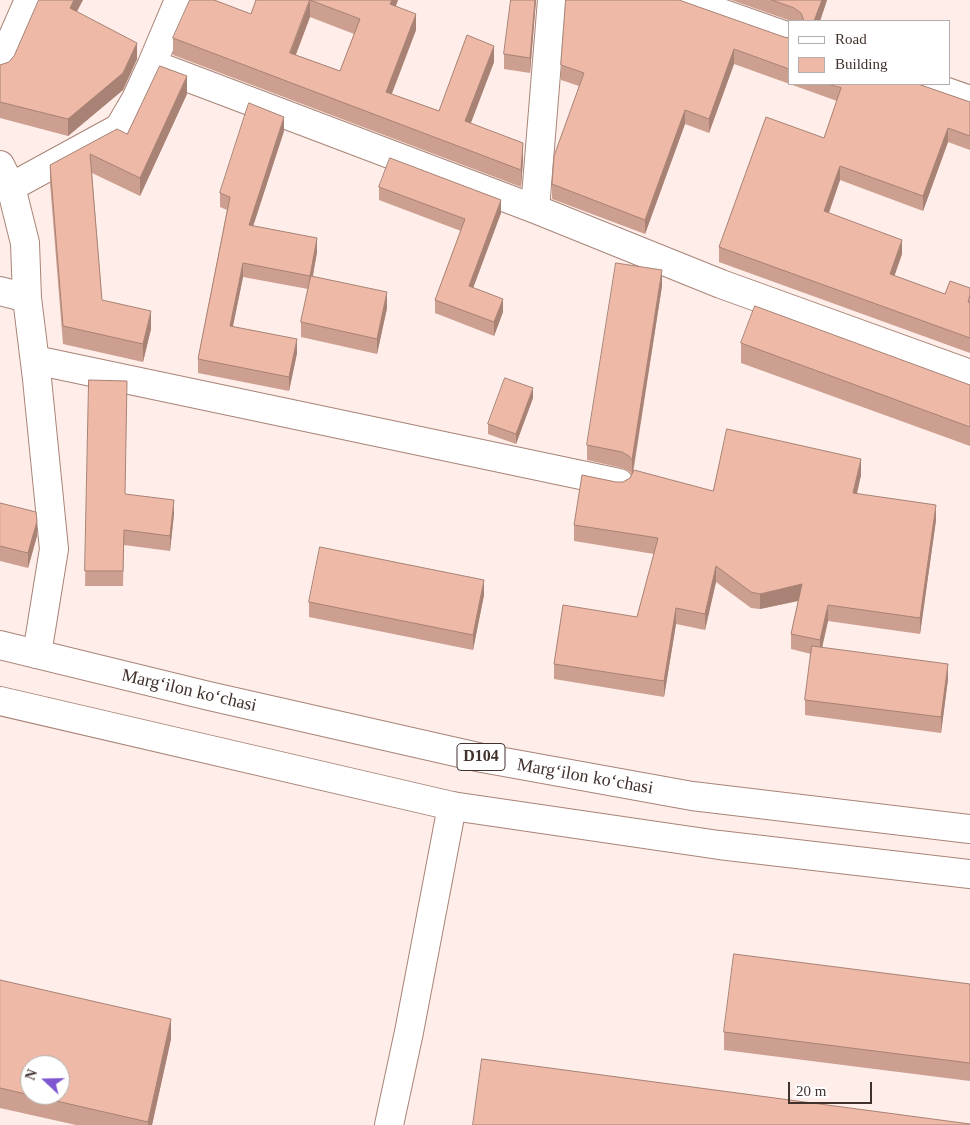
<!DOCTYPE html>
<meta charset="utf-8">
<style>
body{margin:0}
#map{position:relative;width:970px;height:1125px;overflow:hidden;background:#feede8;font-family:"Times New Roman",serif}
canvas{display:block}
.legend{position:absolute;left:788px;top:20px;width:162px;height:65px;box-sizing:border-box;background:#fff;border:1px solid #b3adab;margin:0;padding:6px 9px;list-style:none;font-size:15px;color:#41312c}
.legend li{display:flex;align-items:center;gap:10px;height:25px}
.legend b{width:25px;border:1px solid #b3adab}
.north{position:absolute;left:20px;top:1055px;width:50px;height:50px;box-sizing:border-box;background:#fff;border:1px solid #b3adab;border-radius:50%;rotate:291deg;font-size:14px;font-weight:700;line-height:20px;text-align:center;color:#41312c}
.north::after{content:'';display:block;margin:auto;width:18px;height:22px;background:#7e57d0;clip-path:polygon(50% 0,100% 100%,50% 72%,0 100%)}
.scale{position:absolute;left:788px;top:1082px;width:84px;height:22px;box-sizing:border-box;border:2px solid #41312c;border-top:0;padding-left:6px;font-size:15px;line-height:18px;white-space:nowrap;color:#41312c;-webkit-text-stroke:4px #fff;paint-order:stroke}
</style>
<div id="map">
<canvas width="970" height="1125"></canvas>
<ul class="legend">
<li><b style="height:6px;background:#fff"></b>Road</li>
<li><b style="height:14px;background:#eeb9a7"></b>Building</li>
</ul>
<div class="north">N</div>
<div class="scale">20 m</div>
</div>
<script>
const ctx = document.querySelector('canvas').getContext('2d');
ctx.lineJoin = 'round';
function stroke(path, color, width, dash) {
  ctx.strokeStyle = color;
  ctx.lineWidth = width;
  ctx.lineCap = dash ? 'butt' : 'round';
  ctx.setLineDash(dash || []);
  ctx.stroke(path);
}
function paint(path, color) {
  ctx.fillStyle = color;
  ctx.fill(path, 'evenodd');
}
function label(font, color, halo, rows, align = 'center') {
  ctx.font = font + ' "Times New Roman",serif';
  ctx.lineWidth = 4;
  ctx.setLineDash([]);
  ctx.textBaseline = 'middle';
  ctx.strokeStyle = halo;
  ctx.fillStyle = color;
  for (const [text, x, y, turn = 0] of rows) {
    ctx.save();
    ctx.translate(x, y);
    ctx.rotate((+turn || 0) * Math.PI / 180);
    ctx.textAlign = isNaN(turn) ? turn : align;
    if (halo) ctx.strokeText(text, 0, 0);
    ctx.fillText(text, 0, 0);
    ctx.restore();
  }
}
const minor = new Path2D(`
 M684 0 789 37
 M152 64 535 209 721 284 970 374
 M0 66 29 0
 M924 84 970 100
 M0 165 11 187 25 243 27 298 37 379 54 549 37 654
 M11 187 119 128 136 99 152 64 179 0
 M535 209 552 0
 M0 291 27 298
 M35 360 619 483
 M389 1125 409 1032 452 806`);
const major = new Path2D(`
 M0 645 209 696 482 758 692 796 970 829
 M0 701 452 806 719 845 970 874`);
stroke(minor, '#a88477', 30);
stroke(major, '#a88477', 30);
stroke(minor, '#fff', 28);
stroke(major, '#fff', 28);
paint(new Path2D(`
 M256 0H398L396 6 416 30 392 94 439 111 494 62 471 123 523 160 521 187 173 55V38L251 14ZM310 17 354 34 340 71 296 55Z
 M536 0 530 73 504 69V54Z
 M731 0H827L820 21H791Z
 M77 12 137 59 123 90 68 136 0 118V65L9 62Z
 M784 37 789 38V84H918L970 102V150L948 142 923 211 840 180 829 213 902 254 894 276 945 294 970 288V353L719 262V247L824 138 837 101 734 64 709 133 685 124 645 234 552 199V184L579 86 561 80V65Z
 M187 94 140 196 92 173 102 300 151 329 143 362 63 344 50 183V165L127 134Z
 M284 131 253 226 317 252 313 276 387 308 377 354 301 337V322L308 289 243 277 233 326 297 353 289 391 198 373V359L227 210 220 207V193Z
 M379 187 501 213 473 288 503 312 494 336 435 313V300L461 231 379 200Z
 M662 286 633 474 713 491 861 475 857 494 936 520 920 634 828 621 822 648 948 679 941 733 805 715V700L811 654 791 649V634L798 601 760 609 751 608 716 582 705 630 676 624 664 697 554 679V664L637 617 654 554 574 541V525L616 482H623L630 478 632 475 629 471 622 468 587 460V445Z
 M741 343 970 385V446L741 363Z
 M89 380 125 494 174 514 170 551 124 545 123 586H85Z
 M533 398 516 444 488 434V424Z
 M0 503 37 536 28 568 0 561Z
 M484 595 473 650 309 617V602Z
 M0 980 171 1039 152 1125H76L0 1108Z
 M970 984V1081L724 1050V1032Z`), '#cd9f90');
paint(new Path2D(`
 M74 0H83L70 25V8Z
 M310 0V17L290 69V53Z
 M392 0H398L390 21V4Z
 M535 0H536L530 73V58Z
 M822 0H827L820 21H814Z
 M416 14V30L386 108V92Z
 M137 43V59L123 90 68 136V119Z
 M494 46V62L465 138V121Z
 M734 49V64L709 133V119Z
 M187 76V94L140 196V178Z
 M685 110V124L645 234V220Z
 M284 117V131L249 239V225Z
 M948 128V142L923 211V196Z
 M523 143V160L521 187V170Z
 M840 166V180L824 226V211Z
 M501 200V213L469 299V286Z
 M317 238V252L310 290V276Z
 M902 240V254L890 289V274Z
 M243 263V277L230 340V326Z
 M662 270V286L632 476V460Z
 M387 292V308L377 354V339Z
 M503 299V312L494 336V322Z
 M151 311V329L143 362V344Z
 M297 339V353L289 391V377Z
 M533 388V398L516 444V434Z
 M861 459V475L853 509V493Z
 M174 500V514L170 551V536Z
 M936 505V520L920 634V618Z
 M37 521V536L28 568V553Z
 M716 566V582L705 630V614Z
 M484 580V595L473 650V635Z
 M802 584V600L760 609V594Z
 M828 605V621L820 656V640Z
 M676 608V624L664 697V681Z
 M948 664V679L941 733V717Z
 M171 1019V1039L152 1125H148V1122Z`), '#a78275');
const building = new Path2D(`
 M39 0H74L70 8 137 43 123 73 68 119 0 102V65L9 62 14 56Z
 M190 0H214L251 14 256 0H392L390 4 416 14 386 92 439 111 467 35 494 46 465 121 523 143 521 170 173 38ZM310 0 360 19 340 71 290 53Z
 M511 0H535L530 58 504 54Z
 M566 0H679L784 37 789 38V69L734 49 709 119 685 110 645 220 552 184 554 156 584 73 561 65Z
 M772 0H822L814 21H804L801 13 794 8Z
 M160 66 187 76 140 178 90 154 102 300 151 311 143 344 63 326 50 165 117 129 127 134Z
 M828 84H918L970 102V136L948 128 923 196 840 166 824 211 902 240 890 274 945 294 950 281 970 288V295L968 302 970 303V338L719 247 766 117 824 138 841 88Z
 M249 103 284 117 249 225 317 238 310 276 243 263 230 326 297 339 289 377 198 359 230 197 220 193Z
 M390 158 501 200 469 286 503 299 494 322 435 300 465 219 379 187Z
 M616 263 662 270 632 460 629 456 622 452 587 445Z
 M311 276 387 292 377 339 301 322Z
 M755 306 970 385V427L741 343Z
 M505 378 533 388 516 434 488 424Z
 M89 380 127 381 125 494 174 500 170 536 124 530 123 571H85Z
 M727 429 861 459 853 493 936 505 920 618 828 605 820 640 791 634 802 584 760 594 751 592 716 566 705 614 676 608 664 681 554 664 563 605 637 617 658 538 574 525 582 475 616 482H623L630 478 634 470 713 491Z
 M0 503 36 512 37 521 28 553 0 546Z
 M320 547 484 580 473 635 309 602Z
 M812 646 948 664 941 717 805 700Z
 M734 954 970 984V1063L724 1032Z
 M0 980 171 1019 148 1122 30 1095H60V1065H30V1095L0 1088Z
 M482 1059 970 1124V1125H473Z`);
paint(building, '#eeb9a7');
stroke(building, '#a78275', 1);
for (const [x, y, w] of [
 [481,757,48]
]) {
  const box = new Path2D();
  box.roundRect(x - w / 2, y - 13.5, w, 27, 4);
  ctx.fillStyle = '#fff';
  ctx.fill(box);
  stroke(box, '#41312c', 1);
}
label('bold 16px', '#41312c', null, [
 ["D104",481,757]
]);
label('18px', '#41312c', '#fff', [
 ["Margʻilon koʻchasi",189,691,13],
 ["Margʻilon koʻchasi",585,777,10]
]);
</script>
